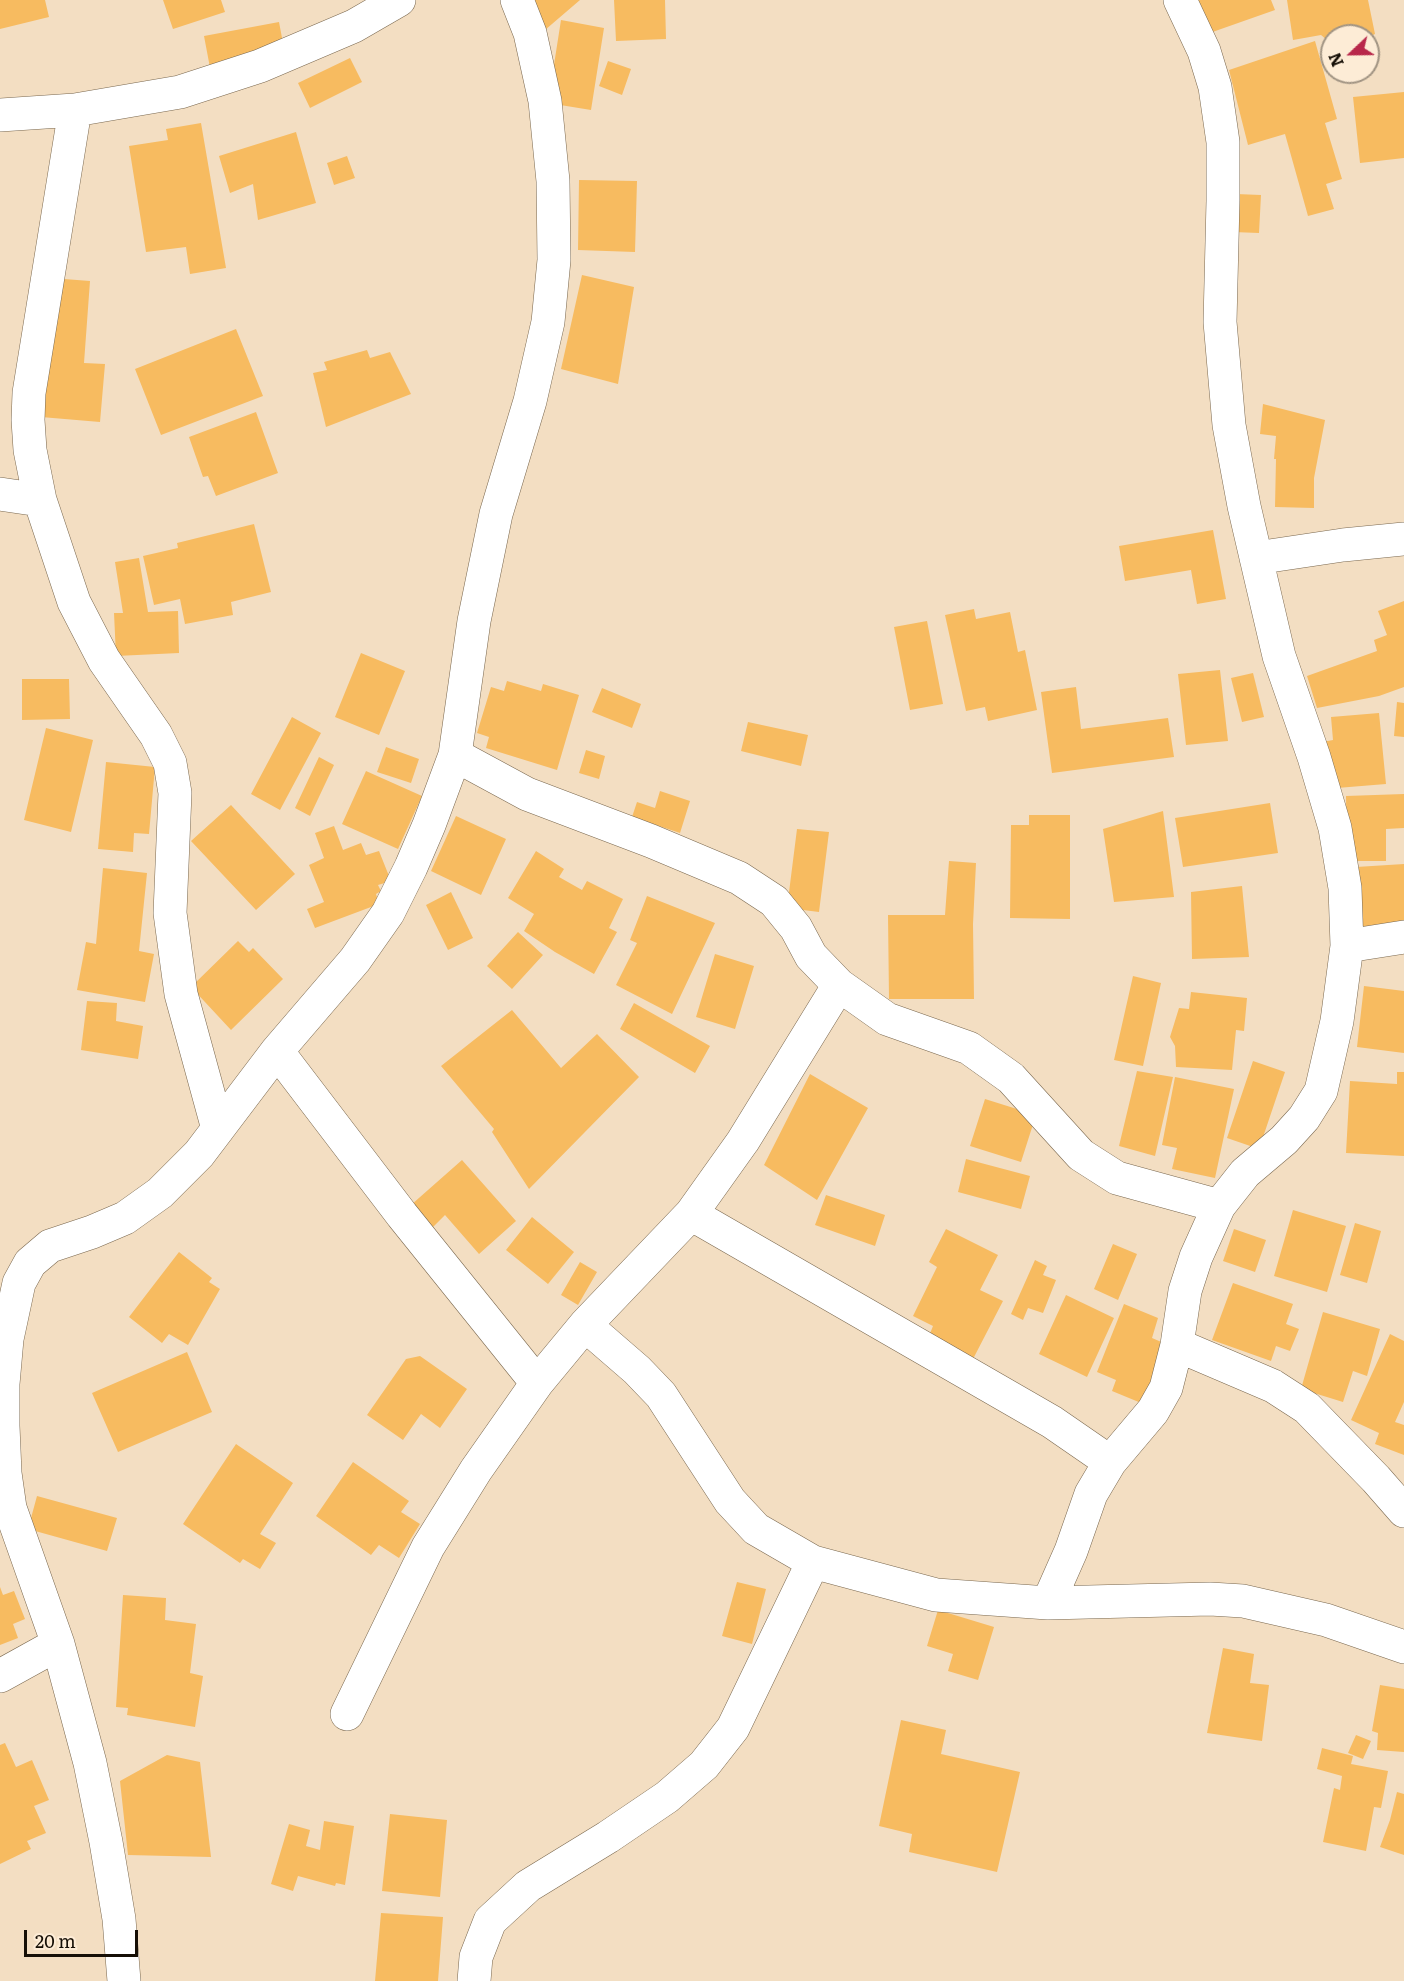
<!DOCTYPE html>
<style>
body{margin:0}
#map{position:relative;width:1404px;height:1981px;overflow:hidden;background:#f3dec2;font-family:Literata,serif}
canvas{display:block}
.north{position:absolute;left:1320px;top:24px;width:60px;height:60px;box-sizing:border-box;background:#fdecd6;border:2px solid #a19483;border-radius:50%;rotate:248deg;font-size:16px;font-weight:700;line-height:24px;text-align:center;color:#160f06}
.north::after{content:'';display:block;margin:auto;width:21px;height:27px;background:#b8274a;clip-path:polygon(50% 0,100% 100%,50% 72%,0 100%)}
.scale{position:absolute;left:24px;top:1930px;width:114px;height:27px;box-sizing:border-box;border:3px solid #160f06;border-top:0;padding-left:8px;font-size:18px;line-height:21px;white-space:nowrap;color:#160f06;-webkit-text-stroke:4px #fdecd6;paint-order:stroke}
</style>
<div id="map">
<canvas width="1404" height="1981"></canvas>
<div class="north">N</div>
<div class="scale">20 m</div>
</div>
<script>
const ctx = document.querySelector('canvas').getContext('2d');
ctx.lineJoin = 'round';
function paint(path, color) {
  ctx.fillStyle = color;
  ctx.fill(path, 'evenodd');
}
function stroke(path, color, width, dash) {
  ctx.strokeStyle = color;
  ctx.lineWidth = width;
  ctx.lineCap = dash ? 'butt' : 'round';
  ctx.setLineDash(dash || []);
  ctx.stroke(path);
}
paint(new Path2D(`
 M0 0H45L49 17 0 29Z
 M163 0H221L225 12 173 29Z
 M525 0H580L545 30Z
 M614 0H665L666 39 616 41Z
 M1196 0H1271L1275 10 1204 35Z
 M1287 0H1368L1375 34 1368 37 1332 36V44L1321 35 1293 40Z
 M561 20 604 28 591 110 548 103Z
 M279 22 286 59 211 73 204 36Z
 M1315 41 1337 119 1325 123 1342 179 1326 184 1334 209 1308 216 1285 134 1248 145 1229 70Z
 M350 58 362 82 310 108 298 83Z
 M608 61 631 69 622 95 599 86Z
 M1404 92V158L1360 163 1353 97Z
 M201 123 226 268 190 274 186 247 146 252 129 146 168 140 166 129Z
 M296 132 316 203 258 220 253 184 230 193 219 156Z
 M347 156 355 178 334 185 327 163Z
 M579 180 637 181 635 252 578 250Z
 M1236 194 1261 195 1259 233 1233 232Z
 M582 275 634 287 618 384 561 369Z
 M51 278 90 281 84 363 105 364 100 422 41 417Z
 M236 329 263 396 161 435 135 369Z
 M367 350 370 358 390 352 411 394 326 427 313 373 327 370 324 362Z
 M1263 404 1325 420 1314 478V508L1275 507 1276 459H1274L1276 436 1260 434Z
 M256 412 278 473 216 496 208 476 203 477 189 437Z
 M254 524 271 592 231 602 233 615 185 624 180 599 154 605 143 556 178 548 177 543Z
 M1213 530 1226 599 1197 604 1191 570 1125 581 1119 546Z
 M139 558 148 612 178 611 179 653 116 656 114 613H123L115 562Z
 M1404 601V687L1379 696 1317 708 1307 676 1377 651 1374 640 1387 635 1378 611Z
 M974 609 976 619 1010 612 1018 652 1025 650 1037 710 988 721 985 707 966 711 945 615Z
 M927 621 943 704 910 710 894 627Z
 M361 653 405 671 379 735 335 717Z
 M1220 670 1228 741 1186 745 1178 674Z
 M1253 673 1264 717 1242 722 1231 678Z
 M22 679H69L70 719 22 720Z
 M507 681 541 691 543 684 579 695 557 770 486 748 489 737 477 733 491 687 504 691Z
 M1076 687 1081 729 1168 718 1174 757 1052 773 1041 692Z
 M602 688 641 704 632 728 592 712Z
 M1397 702 1404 703V737L1394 736Z
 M1379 713 1386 784 1337 788 1317 743 1333 740 1331 717Z
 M292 717 321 733 280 810 251 794Z
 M748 722 808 735 801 766 741 751Z
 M46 728 93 740 71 832 24 820Z
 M386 747 419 759 411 783 377 772Z
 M586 750 605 756 599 779 579 773Z
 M319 757 334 765 310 816 295 808Z
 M106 762 155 767 149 834 134 833 133 852 98 849Z
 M366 771 422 796 398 849 342 824Z
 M660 791 690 801 680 833 632 817 637 802 655 808Z
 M1404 794V828L1386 829V861H1347L1346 796Z
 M1270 803 1278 853 1183 867 1175 818Z
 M231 805 295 874 256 910 191 841Z
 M1163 811 1174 897 1114 902 1103 829Z
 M1029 815H1070V919L1010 918 1011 825H1029Z
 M456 816 506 839 481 895 431 871Z
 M334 826 343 850 361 843 366 855 379 851 391 881 378 885 381 891 376 894 379 904 315 928 307 909 324 902 309 865 324 858 315 833Z
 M797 829 829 832 819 912 787 908Z
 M536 851 564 869 559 877 582 890 587 881 623 899 609 928 617 932 594 974 555 952 524 931 534 914 508 898Z
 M949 861 976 863 973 924 974 999H889L888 915H945Z
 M1404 864V933L1362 936 1356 867Z
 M103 868 147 873 139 951 154 954 145 1002 77 990 86 942 96 944Z
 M1242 886 1249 957 1192 959 1191 892Z
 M451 892 473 938 448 950 426 905Z
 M647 896 715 923 672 1014 616 985 637 943 630 940Z
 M518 932 543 955 512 989 487 966Z
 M238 941 249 952 253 948 283 979 231 1030 191 987Z
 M715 954 754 966 735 1029 696 1017Z
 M1133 976 1161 983 1143 1066 1114 1060Z
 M1364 986 1404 991V1053L1357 1047Z
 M1191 992 1247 998 1244 1031 1236 1030 1232 1070 1176 1067 1175 1046 1170 1037 1179 1008 1189 1009Z
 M87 1001 117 1003 116 1021 143 1026 138 1059 81 1050Z
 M634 1003 710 1046 695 1073 620 1029Z
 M512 1010 561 1068 597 1034 639 1077 529 1189 492 1132 494 1129 441 1066Z
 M1253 1061 1285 1072 1259 1149 1227 1138Z
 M1137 1071 1173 1077 1155 1156 1119 1146Z
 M1397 1072H1404V1156L1346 1153 1350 1081 1397 1084Z
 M810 1074 868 1108 817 1200 764 1165Z
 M1175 1077 1234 1089 1215 1178 1172 1169 1177 1148 1162 1145Z
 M985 1099 1036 1115 1021 1162 970 1146Z
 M966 1159 1030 1176 1021 1209 958 1192Z
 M462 1160 516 1221 479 1254 445 1215 432 1228 411 1205Z
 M826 1195 885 1215 875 1246 815 1225Z
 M1293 1210 1346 1226 1327 1292 1274 1276Z
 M532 1217 574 1252 548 1284 506 1250Z
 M1355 1223 1381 1231 1367 1283 1340 1275Z
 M946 1229 998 1255 980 1290 1003 1301 973 1359 929 1336 933 1326 913 1316 937 1267 929 1262Z
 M1234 1229 1266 1240 1255 1272 1223 1261Z
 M1113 1244 1137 1254 1118 1300 1094 1289Z
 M179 1252 212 1278 209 1282 220 1289 188 1345 169 1334 162 1343 129 1317Z
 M1035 1260 1047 1266 1043 1275 1056 1280 1043 1313 1028 1308 1023 1320 1011 1314Z
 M580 1262 597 1272 578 1305 561 1295Z
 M1233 1283 1293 1304 1286 1324 1299 1329 1290 1351 1276 1346 1271 1361 1212 1340Z
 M1066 1295 1114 1318 1087 1377 1039 1354Z
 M1124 1304 1158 1318 1152 1338 1166 1344 1146 1405 1112 1391 1116 1380 1097 1372Z
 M1323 1312 1380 1329 1367 1376 1353 1371 1343 1402 1301 1389Z
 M1390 1334 1404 1341V1402L1395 1422 1404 1425V1455L1375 1444 1379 1433 1351 1420Z
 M187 1352 212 1412 118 1452 92 1393Z
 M420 1356 467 1389 440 1428 421 1414 403 1440 367 1415 406 1359Z
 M236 1444 293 1483 260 1534 276 1543 260 1569 243 1559 240 1563 183 1524Z
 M353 1462 409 1501 401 1512 420 1524 399 1558 379 1545 371 1555 316 1516Z
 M37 1496 117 1518 107 1551 28 1529Z
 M737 1582 766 1589 752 1644 722 1636Z
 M0 1587 3 1595 14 1591 25 1619 13 1624 18 1638 0 1645Z
 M123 1595 166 1598 165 1620 196 1624 190 1673 203 1676 195 1727 127 1715 128 1708 116 1707Z
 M938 1610 994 1627 978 1680 948 1671 953 1654 927 1646Z
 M1223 1648 1254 1654 1250 1683 1269 1685 1262 1741 1207 1733Z
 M1380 1685 1404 1689V1752L1377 1750 1378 1733 1372 1731Z
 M901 1720 946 1730 941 1754 1020 1772 997 1872 909 1852 912 1834 879 1826Z
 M1356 1735 1371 1741 1363 1759 1348 1753Z
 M5 1743 16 1767 32 1760 49 1800 34 1806 46 1833 27 1841 31 1849 0 1864V1745Z
 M1322 1748 1353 1756 1351 1764 1388 1771 1381 1808 1374 1807 1366 1851 1323 1842 1334 1788 1340 1790 1342 1776 1317 1769Z
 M167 1755 200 1762 211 1857 128 1855 120 1781Z
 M1397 1792 1404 1794V1855L1380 1847 1390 1820Z
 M390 1814 447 1820 440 1897 382 1891Z
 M324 1821 354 1826 345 1885 336 1883 335 1886 298 1876 293 1891 271 1884 289 1824 310 1830 306 1846 320 1850Z
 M381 1913 443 1917 438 1981H375Z`), '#f7bb60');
const street = new Path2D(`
 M75 110 29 393 28 420 30 450 40 500 74 602 104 660 156 735 170 763 175 793 170 913 181 994 218 1129
 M0 115 75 110 180 92 260 66 354 26 399 0
 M0 494 40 500
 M1256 558 1343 545 1404 539
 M455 755 527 794 651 841 739 878 774 901 796 928 811 956 839 985 887 1019 969 1048 1011 1078 1081 1155 1117 1178 1219 1206
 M1347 946 1404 937
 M277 1051 402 1215 537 1383
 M691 1214 1052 1422 1110 1462
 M585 1325 637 1370 661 1395 730 1501 756 1529 813 1562 936 1595 1048 1603 1210 1599 1243 1601 1326 1620 1404 1647
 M1177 1345 1273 1386 1307 1408 1376 1479 1404 1511
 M1048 1603 1071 1551 1091 1494 1110 1462 1153 1411 1166 1388 1177 1345 1185 1291 1196 1257 1219 1206 1245 1173 1284 1140 1304 1118 1321 1091 1337 1021 1347 946 1345 888 1335 828 1314 757 1279 656 1244 506 1229 425 1220 322 1223 201V142L1215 87 1204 51 1180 0
 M0 1676 58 1644
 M347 1714 428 1547 476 1470 537 1383 585 1325 691 1214 743 1141 839 985
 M124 1981 119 1919 106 1842 90 1763 58 1644 10 1508 5 1473 3 1426V1384L7 1339 19 1283 30 1263 50 1246 92 1232 125 1218 160 1193 199 1154 277 1051 355 960 388 913 411 867 429 825 455 755 474 621 496 514 530 401 548 322 554 260 553 181 545 101 530 33 517 0
 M474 1981 476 1957 490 1921 528 1886 608 1837 667 1797 704 1765 733 1728 813 1562`);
stroke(street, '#7a684f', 34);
stroke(street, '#fff', 33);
</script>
